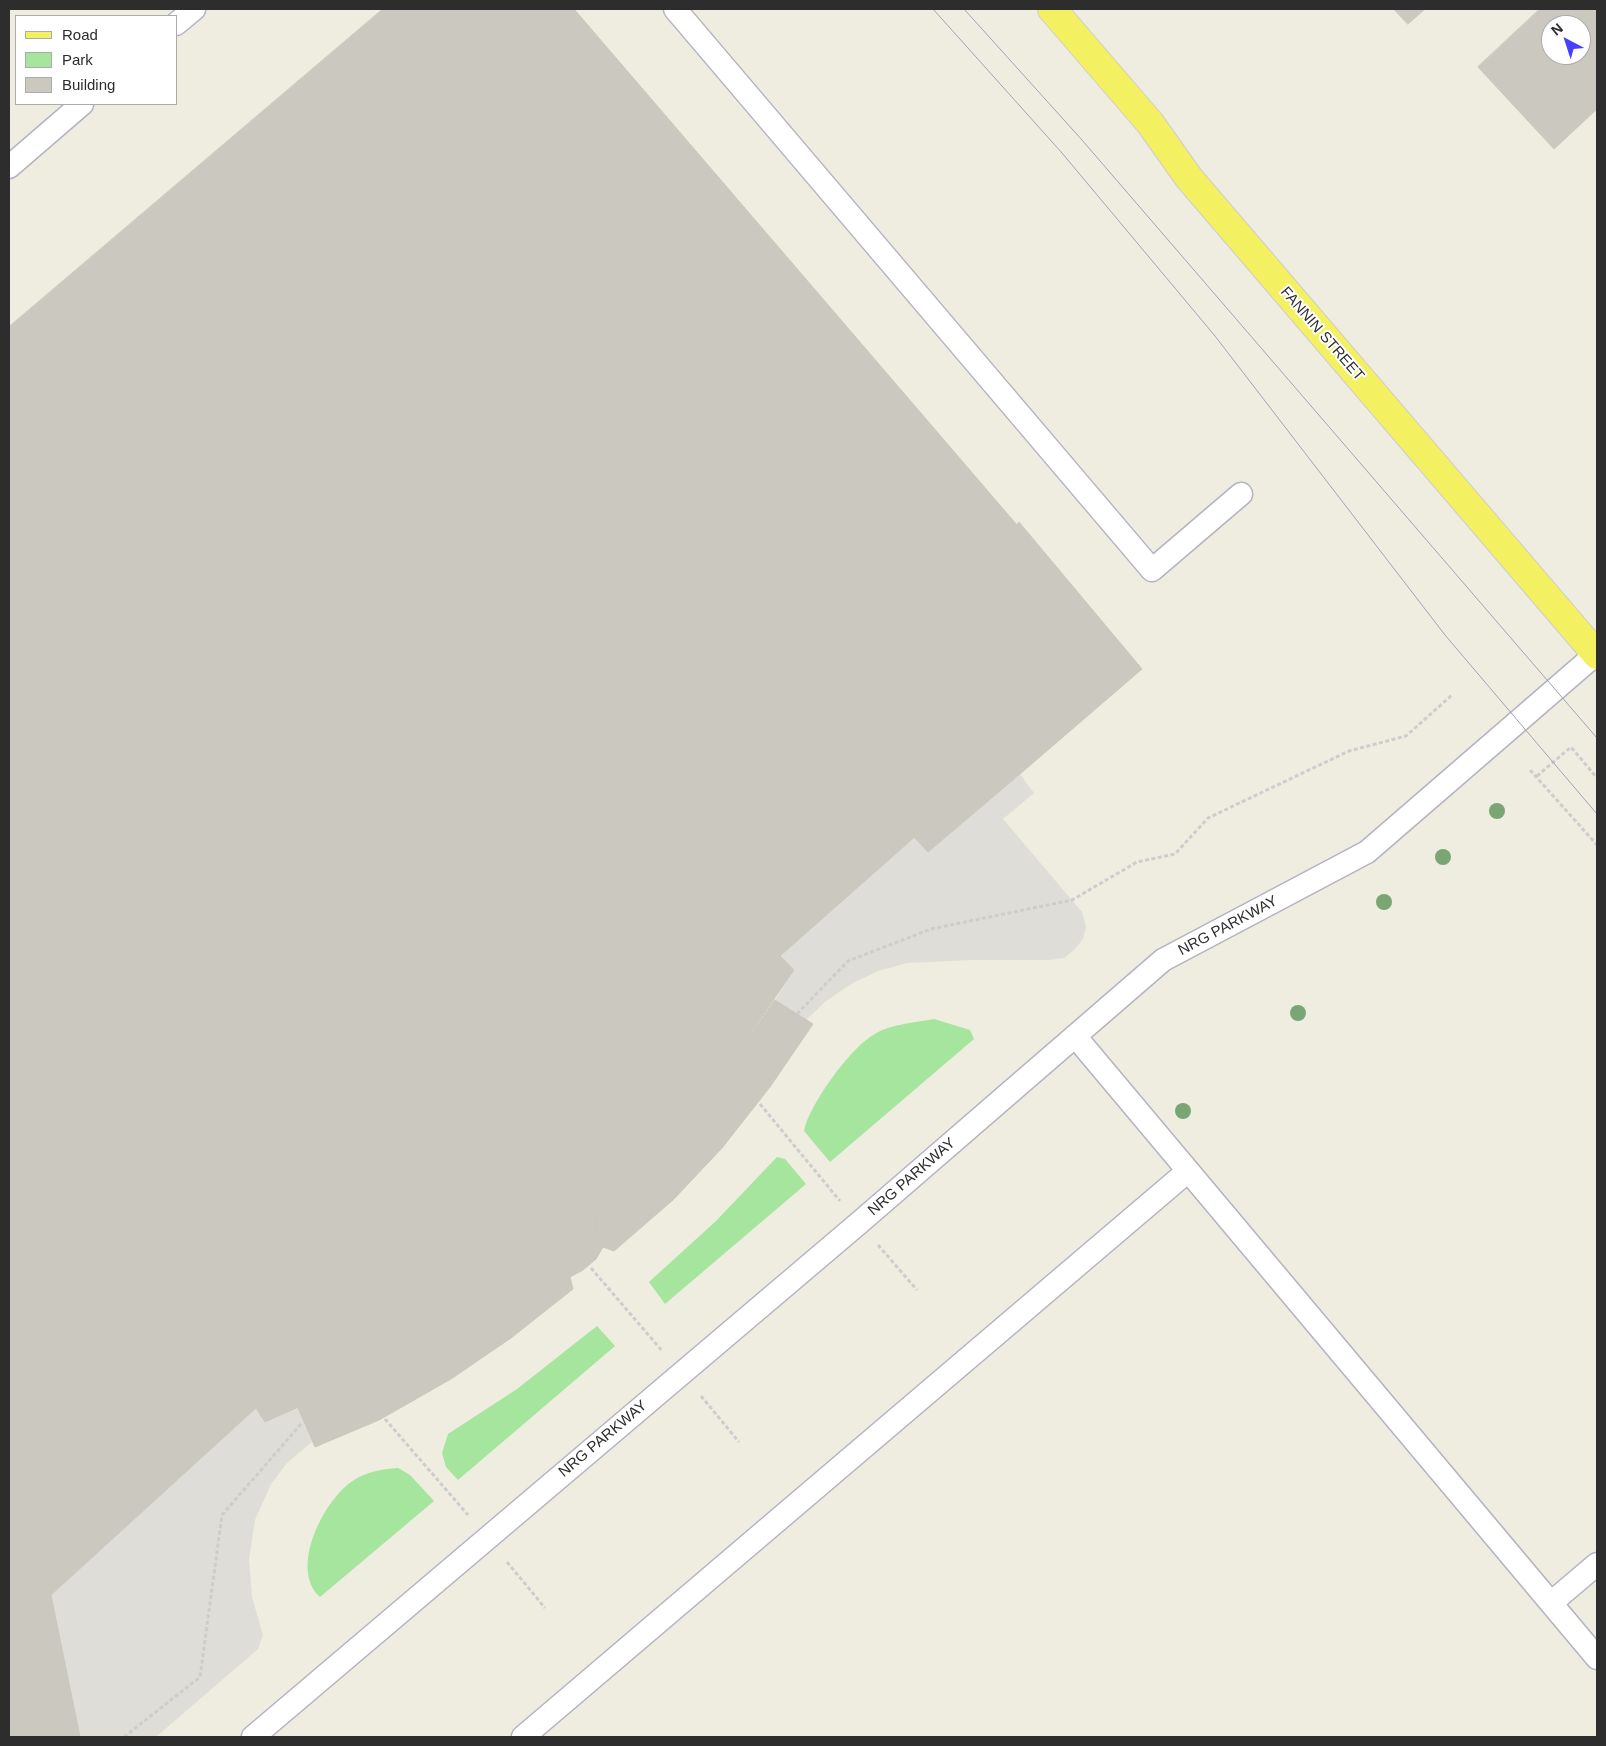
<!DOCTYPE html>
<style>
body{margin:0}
#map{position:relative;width:1606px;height:1746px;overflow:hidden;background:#efece0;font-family:Helvetica,sans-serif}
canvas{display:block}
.frame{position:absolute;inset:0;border:10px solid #2d2d2d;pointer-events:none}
.legend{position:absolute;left:15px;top:15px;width:162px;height:90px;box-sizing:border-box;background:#fff;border:1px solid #ababab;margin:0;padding:6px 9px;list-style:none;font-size:15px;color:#2d2d2d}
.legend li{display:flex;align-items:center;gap:10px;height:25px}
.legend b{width:25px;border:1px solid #ababab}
.north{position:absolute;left:1541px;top:15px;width:50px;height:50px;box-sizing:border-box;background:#fff;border:1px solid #ababab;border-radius:50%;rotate:320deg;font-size:14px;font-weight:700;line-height:20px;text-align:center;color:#2d2d2d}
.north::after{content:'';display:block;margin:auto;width:18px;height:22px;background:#4740fc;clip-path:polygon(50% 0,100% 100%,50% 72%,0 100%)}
</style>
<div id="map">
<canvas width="1606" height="1746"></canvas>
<div class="frame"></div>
<ul class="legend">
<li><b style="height:6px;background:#f3f161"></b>Road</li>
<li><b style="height:14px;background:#a5e59d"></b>Park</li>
<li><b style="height:14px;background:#cac8bf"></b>Building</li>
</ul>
<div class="north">N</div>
</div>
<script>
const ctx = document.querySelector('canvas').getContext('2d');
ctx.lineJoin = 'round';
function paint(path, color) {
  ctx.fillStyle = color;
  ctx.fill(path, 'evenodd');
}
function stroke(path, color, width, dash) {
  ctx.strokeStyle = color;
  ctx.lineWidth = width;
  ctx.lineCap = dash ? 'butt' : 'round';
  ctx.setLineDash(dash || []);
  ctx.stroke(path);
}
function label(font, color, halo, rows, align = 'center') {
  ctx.font = font + ' Helvetica,sans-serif';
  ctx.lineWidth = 4;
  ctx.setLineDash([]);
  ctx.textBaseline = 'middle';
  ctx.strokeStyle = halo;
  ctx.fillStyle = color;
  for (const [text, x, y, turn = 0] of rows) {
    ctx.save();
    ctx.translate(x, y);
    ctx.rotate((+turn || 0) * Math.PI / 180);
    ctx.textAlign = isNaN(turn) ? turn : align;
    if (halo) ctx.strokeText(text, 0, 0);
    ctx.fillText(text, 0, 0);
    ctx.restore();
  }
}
paint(new Path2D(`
 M934 1019 970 1030 974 1039 830 1162 804 1131C809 1105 848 1052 870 1037 888 1024 913 1023 934 1019Z
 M777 1157 785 1159 806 1184 665 1304 649 1282 716 1221Z
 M597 1326 615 1346 458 1480 446 1467 442 1453 448 1434 517 1389Z
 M398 1468 410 1475 434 1501 320 1597C289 1569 323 1502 351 1482 365 1472 381 1469 398 1468Z`), '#a5e59d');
paint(new Path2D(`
 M1020 774 1034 793 1003 819 1082 912 1086 927 1083 939 1074 950 1064 958 1049 960H972L907 963 878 971 851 984 826 1001 806 1020 775 1000 794 970 780 956 914 837 928 852Z
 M256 1408 266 1422 298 1408 312 1442 287 1463 271 1484 255 1520 249 1559 252 1597 263 1635 258 1649 156 1737H80L51 1595Z`), '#dfddd7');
const building = new Path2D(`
 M383 9H574L1017 525 1019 522 1142 669 1020 774 1005 757 780 956 794 970 716 1083 598 1209 593 1243 582 1256 565 1269 547 1270 530 1267 380 1371 265 1422 256 1408 51 1595 80 1737H9V327Z
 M1394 9H1425L1408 24Z
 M1540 9H1597V109L1554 149 1478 67ZM1551 25H1581V55H1551Z
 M1005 757 1020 774 928 852 914 837Z
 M775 1000 813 1024 770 1087 722 1148 673 1200 614 1251 603 1247 596 1259 583 1270 570 1277 573 1289 511 1338 451 1379 379 1420 315 1447 298 1408 380 1371 530 1267 547 1270 565 1269 582 1256 593 1243 598 1209 716 1083Z`);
paint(building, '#cac8bf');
stroke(building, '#cac8b9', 1);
const lane = new Path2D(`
 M675 9 1152 570 1241 494
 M176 24 194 9
 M9 167 82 104
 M1075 1036 1597 1658
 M1551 1603 1597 1564
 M253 1737 859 1223 1163 960 1367 852 1596 654
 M523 1737 1188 1171`);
const primary = new Path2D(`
 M1052 9 1150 123 1189 178 1597 655`);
stroke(lane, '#b4b3c1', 25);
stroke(primary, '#cdcdcd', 30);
stroke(new Path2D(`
 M1530 770 1597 845
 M1537 776 1571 747 1597 778
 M797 1014 848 961 931 929 1072 900 1137 862 1175 854 1208 818 1349 751 1406 736 1452 695
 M760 1104 840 1201
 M878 1245 917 1290
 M591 1268 663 1352
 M701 1396 739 1442
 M385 1419 468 1515
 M507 1562 545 1608
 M124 1737 200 1677 222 1515 301 1424`), '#cdcdcd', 3, [4, 2.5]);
stroke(lane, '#fff', 22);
stroke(primary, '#f3f161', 28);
stroke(new Path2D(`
 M933 9 1062 153 1215 336 1445 635 1597 814
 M964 9 1082 140 1597 738`), '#a4a2b7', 1);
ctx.fillStyle = '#7aa674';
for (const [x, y] of [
 [1497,811],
 [1443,857],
 [1384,902],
 [1298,1013],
 [1183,1111]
]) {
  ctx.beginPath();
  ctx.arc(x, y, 8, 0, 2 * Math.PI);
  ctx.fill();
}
label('15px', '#2d2d2d', '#fff', [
 ["FANNIN STREET",1322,334,49],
 ["NRG PARKWAY",1228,926,-28],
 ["NRG PARKWAY",912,1177,-41],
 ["NRG PARKWAY",603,1439,-40]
]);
</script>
